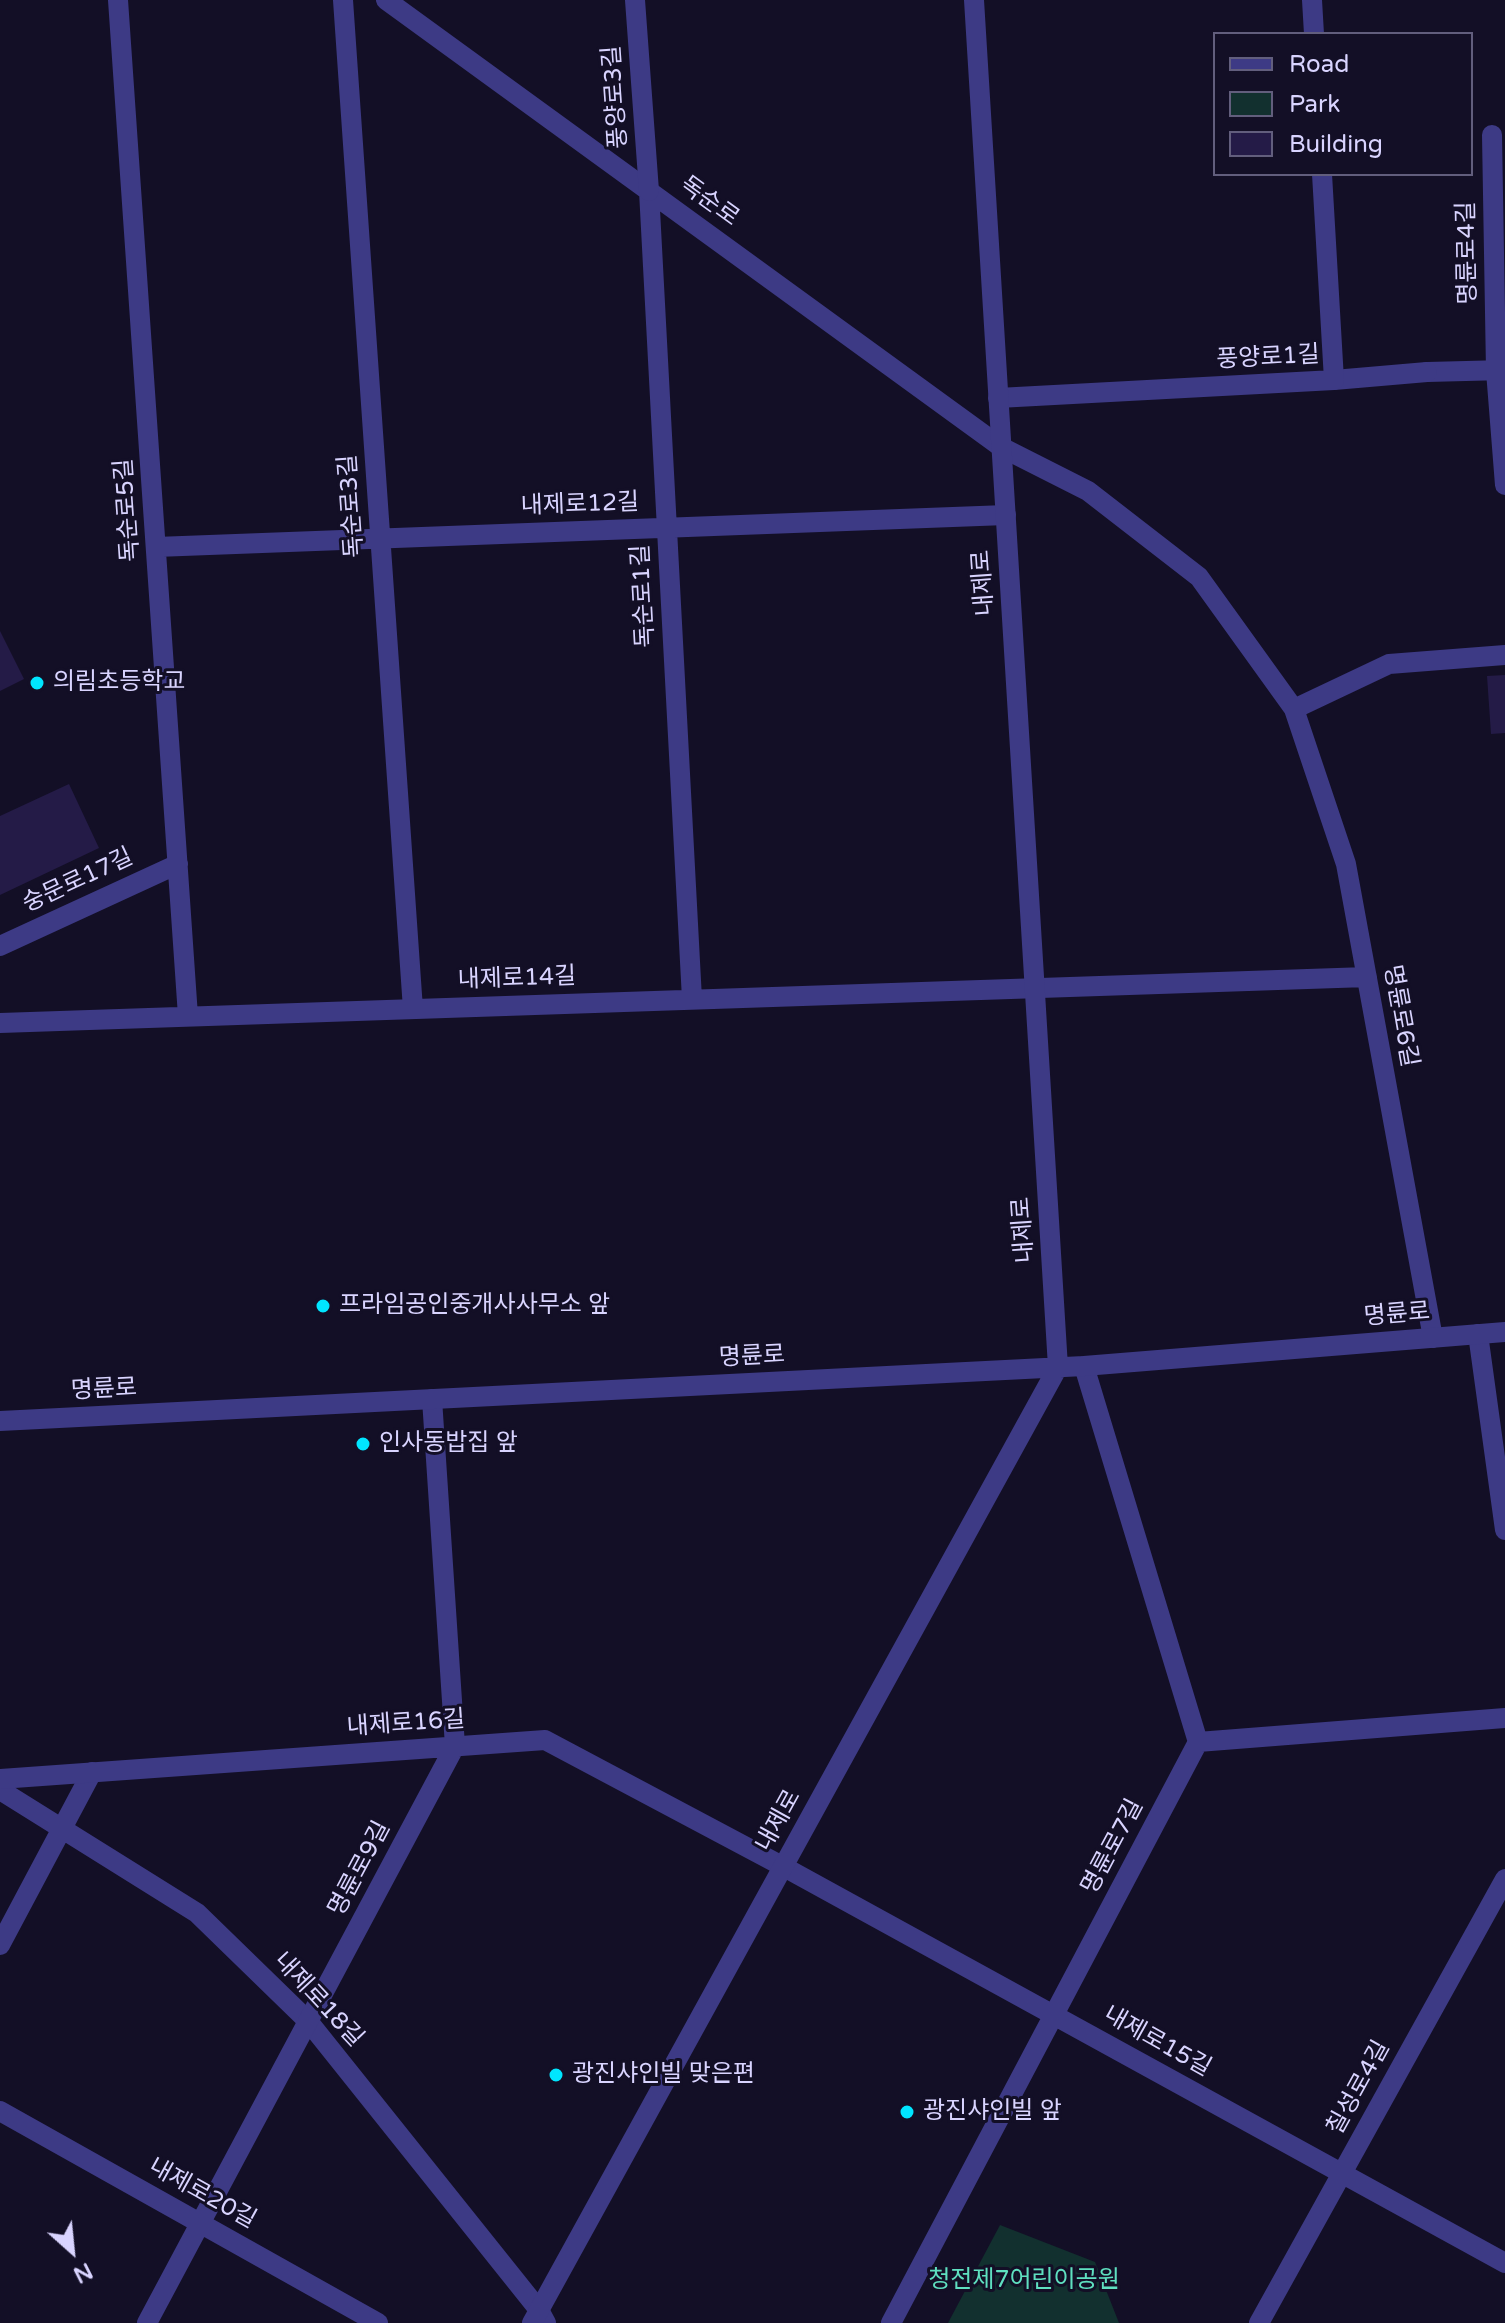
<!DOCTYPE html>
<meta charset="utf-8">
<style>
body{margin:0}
#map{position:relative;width:1505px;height:2323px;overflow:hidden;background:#130f26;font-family:"Varela Round",sans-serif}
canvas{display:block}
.legend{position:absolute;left:1213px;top:32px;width:260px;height:144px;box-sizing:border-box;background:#130f26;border:2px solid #625e7d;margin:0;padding:10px 14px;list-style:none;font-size:24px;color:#d9d4ff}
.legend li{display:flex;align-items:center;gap:16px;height:40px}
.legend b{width:40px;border:2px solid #625e7d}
.north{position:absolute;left:32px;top:2211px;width:80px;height:80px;-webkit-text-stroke:6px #130f26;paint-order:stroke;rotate:153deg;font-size:22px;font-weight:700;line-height:32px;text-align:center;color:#d9d4ff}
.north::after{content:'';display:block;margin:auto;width:28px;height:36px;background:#d9d4ff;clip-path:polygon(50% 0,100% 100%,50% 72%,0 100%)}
</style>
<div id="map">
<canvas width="1505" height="2323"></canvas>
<ul class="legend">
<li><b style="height:10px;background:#3d3a85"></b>Road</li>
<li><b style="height:22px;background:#12302f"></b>Park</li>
<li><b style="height:22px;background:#241b47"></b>Building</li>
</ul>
<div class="north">N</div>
</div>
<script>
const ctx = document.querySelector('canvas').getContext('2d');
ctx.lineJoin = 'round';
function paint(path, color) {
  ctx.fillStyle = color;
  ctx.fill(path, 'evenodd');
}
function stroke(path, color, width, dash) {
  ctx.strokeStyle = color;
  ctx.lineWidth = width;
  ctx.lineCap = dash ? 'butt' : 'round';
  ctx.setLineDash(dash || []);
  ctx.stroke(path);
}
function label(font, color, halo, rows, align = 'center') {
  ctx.font = font + ' "Varela Round","Noto Sans KR",sans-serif';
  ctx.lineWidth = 6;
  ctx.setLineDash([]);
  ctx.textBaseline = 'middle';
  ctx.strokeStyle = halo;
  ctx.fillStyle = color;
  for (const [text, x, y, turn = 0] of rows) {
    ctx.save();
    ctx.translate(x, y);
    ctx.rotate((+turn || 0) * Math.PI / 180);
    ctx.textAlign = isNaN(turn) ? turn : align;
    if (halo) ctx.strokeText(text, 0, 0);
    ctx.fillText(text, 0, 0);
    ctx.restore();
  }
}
paint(new Path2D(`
 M1000 2225 1095 2262 1119 2323H948Z`), '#12302f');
paint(new Path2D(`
 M0 631 24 679 0 691Z
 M1505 675V733L1491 734 1487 676Z
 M69 784 99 848 0 895V816Z`), '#241b47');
stroke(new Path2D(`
 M118 0 188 1016
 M343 0 413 1009
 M386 0 1001 447 1088 491 1199 577 1294 709 1346 864 1433 1338
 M1492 135 1496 371 1505 485
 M649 191 692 999
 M1427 372 1505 370
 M156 547 1006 515
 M1294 709 1389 664 1505 655
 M0 946 178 864
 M0 1023 1367 977
 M0 1790 197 1913 308 2021 539 2310 546 2323
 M0 1945 92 1772`), '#3d3a85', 20);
stroke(new Path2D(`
 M1334 380 1427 372`), '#3d3a85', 20);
stroke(new Path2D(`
 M635 0 649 191
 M1312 0 1314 34
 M998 398 1334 380 1322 174
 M1478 1334 1505 1530
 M1198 1742 1505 1718
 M0 1779 545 1740 784 1867 1505 2263
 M0 2111 378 2323
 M147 2323 455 1746 432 1399
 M891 2323 1198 1742 1084 1366
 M1259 2323 1505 1879`), '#3d3a85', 20);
stroke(new Path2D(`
 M0 1421 1084 1366 1505 1332
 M532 2323 1058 1367 974 0`), '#3d3a85', 20);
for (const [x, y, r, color] of [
 [37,683,8,"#00e5ff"],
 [323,1306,8,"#00e5ff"],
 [363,1444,8,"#00e5ff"],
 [556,2075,8,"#00e5ff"],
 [907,2112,8,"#00e5ff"]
]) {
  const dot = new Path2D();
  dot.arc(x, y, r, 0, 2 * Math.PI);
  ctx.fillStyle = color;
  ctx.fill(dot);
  stroke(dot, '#130f26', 3);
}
label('24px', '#d9d4ff', '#130f26', [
 ["풍양로3길",616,97,-94],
 ["독순로",709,202,36],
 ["명륜로4길",1468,253,-91],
 ["풍양로1길",1268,358,-3],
 ["내제로12길",580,505,-2],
 ["독순로3길",352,506,-94],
 ["독순로5길",128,510,-94],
 ["내제로",984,583,-94],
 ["독순로1길",644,596,-93],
 ["숭문로17길",78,881,-25],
 ["내제로14길",517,979,-2],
 ["명륜로6길",1400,1016,80],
 ["내제로",1024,1230,-94],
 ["명륜로",1397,1315,-5],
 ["명륜로",752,1357,-3],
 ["명륜로",104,1390,-3],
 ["내제로16길",406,1724,-4],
 ["내제로",779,1821,-61],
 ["명륜로7길",1113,1847,-62],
 ["명륜로9길",360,1869,-62],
 ["내제로18길",318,2000,47],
 ["내제로15길",1157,2042,29],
 ["칠성로4길",1359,2088,-61],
 ["내제로20길",202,2194,29]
]);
label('24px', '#d9d4ff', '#130f26', [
 ["의림초등학교",53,683],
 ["프라임공인중개사사무소 앞",339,1306],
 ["인사동밥집 앞",379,1444],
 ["광진샤인빌 맞은편",572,2075],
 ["광진샤인빌 앞",923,2112]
], 'left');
label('24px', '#5fe0c0', '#130f26', [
 ["청전제7어린이공원",1024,2281]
]);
</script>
